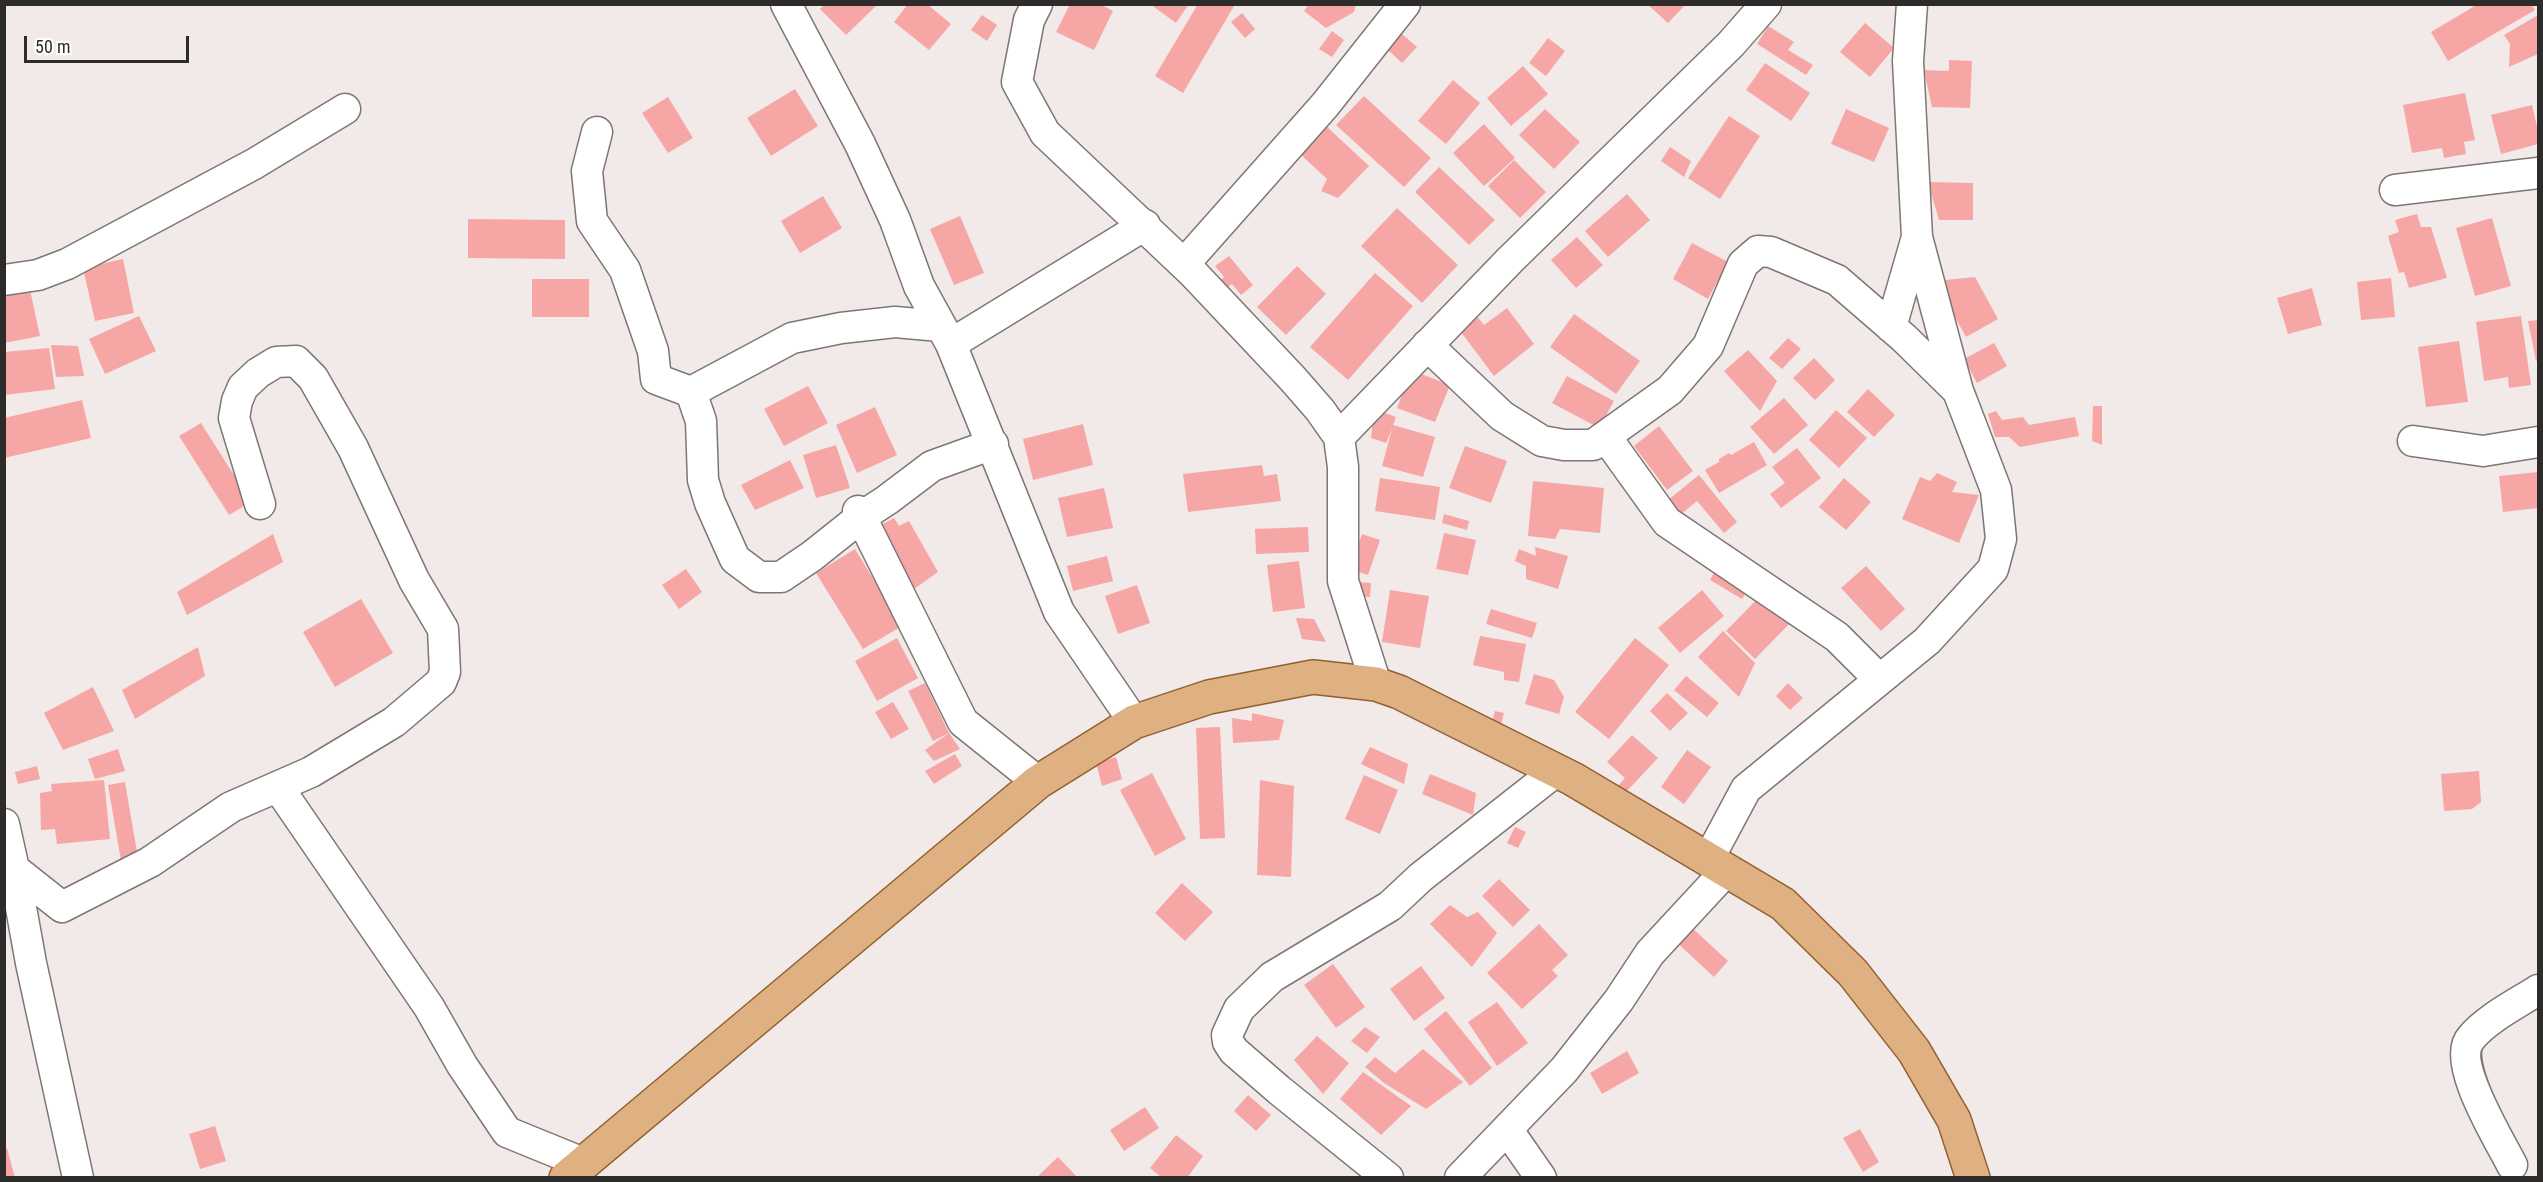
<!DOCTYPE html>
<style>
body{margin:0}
#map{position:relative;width:2543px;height:1182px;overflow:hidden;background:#f2eae8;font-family:"Roboto Condensed",sans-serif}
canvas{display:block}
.frame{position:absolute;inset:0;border:6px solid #2e2c2b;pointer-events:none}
.scale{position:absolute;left:24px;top:36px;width:165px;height:27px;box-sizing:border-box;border:3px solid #2e2c2b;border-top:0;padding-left:8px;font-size:18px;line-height:21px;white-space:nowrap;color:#2e2c2b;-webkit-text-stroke:4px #fff;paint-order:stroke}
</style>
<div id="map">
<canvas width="2543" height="1182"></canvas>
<div class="frame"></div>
<div class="scale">50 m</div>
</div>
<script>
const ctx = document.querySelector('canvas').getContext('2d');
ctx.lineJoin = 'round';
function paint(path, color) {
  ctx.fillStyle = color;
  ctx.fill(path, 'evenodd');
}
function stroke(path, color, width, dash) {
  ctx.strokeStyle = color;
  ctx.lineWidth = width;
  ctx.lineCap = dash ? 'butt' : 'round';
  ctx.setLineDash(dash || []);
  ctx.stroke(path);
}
paint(new Path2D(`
 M825 4H878L846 35 820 9Z
 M908 4H927L951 24 929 50 894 22Z
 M1070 4H1100L1113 11 1094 50 1056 32Z
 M1150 4H1189L1176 23Z
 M1198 4 1234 6 1183 93 1155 76Z
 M1309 4H1356L1354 12 1326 28 1304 11Z
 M1647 4H1686L1668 23Z
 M2478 4H2531L2535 10 2448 61 2431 32Z
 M1242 13 1255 29 1245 38 1231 22Z
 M982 15 997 25 987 41 971 30Z
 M2538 15V54L2509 67 2510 44 2504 35Z
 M1865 23 1894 48 1870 77 1840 52Z
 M1768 26 1794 42 1788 50 1813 65 1806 75 1757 44Z
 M1332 31 1344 40 1332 57 1319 49Z
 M1402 34 1417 47 1402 63 1387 49Z
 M1548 38 1565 51 1546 76 1529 63Z
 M1949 60 1972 61 1970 108 1932 107 1924 70 1949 71Z
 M1765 63 1810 93 1791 121 1746 90Z
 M1523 66 1548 94 1511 126 1487 98Z
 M1453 80 1480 103 1446 144 1418 121Z
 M795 89 818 126 771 156 747 118Z
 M2465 93 2475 140 2464 142 2466 154 2444 158 2442 148 2412 153 2403 105Z
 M1364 96 1431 158 1404 187 1336 125Z
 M668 97 693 138 668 153 642 113Z
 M2532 105 2538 131V144L2501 154 2491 115Z
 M1545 109 1580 142 1554 169 1519 135Z
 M1846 109 1889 128 1874 162 1831 144Z
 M1729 116 1760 136 1720 199 1688 178Z
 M1484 124 1515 158 1484 186 1453 153Z
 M1325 125 1369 166 1338 198 1321 191 1327 179 1299 153Z
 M1670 147 1691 161 1684 177 1661 161Z
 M1514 160 1546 192 1520 218 1488 186Z
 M1439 167 1495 220 1469 245 1415 192Z
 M1928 182 1973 183V220H1939Z
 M1627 194 1650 220 1608 257 1585 231Z
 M823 196 842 228 800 253 781 221Z
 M1397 208 1458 265 1422 303 1361 246Z
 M2417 214 2421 227H2431L2447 278 2409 288 2404 272 2399 273 2388 236 2399 232 2395 220Z
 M960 216 984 273 954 285 930 229Z
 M2492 218 2511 286 2475 296 2456 228Z
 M468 219 565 220V259L468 258Z
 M1577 237 1603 265 1576 288 1551 260Z
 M1692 243 1728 262 1708 299 1673 279Z
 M1229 256 1253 285 1241 295 1232 284 1225 289 1219 282 1224 277 1215 266Z
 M123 259 134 313 95 321 83 268Z
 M1297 266 1326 294 1286 335 1257 307Z
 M1375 273 1413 306 1348 380 1310 347Z
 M1975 277 1998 319 1966 337 1935 281Z
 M2391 278 2395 317 2361 320 2357 282Z
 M532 279H589V317H532Z
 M2312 288 2322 325 2288 334 2277 298Z
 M30 290 40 336 4 343V296Z
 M1507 308 1534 344 1494 376 1458 328 1476 315 1484 325Z
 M1574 314 1640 361 1616 394 1550 347Z
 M139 316 156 351 105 374 89 339Z
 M2521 316 2531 385 2509 388 2508 377 2484 381 2476 322Z
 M2538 320V360L2536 361 2528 321Z
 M1788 338 1801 349 1782 369 1769 358Z
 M2459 341 2468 402 2426 407 2418 347Z
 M1994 343 2007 366 1977 383 1964 359Z
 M51 345 78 346 84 376 56 377Z
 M49 348 55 389 4 395V352Z
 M1748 350 1777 381 1760 411 1724 371Z
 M1814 358 1835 380 1815 400 1793 378Z
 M1411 370 1450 385 1435 422 1397 408Z
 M1567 376 1614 401 1599 428 1552 403Z
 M808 386 828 423 784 446 764 409Z
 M1868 389 1895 415 1874 437 1847 412Z
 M1784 398 1808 425 1774 454 1750 427Z
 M82 400 91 438 4 458V418Z
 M2093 406H2102V445L2092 441Z
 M875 407 897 455 857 473 836 425Z
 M1374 409 1396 417 1393 425 1435 437 1423 477 1382 466 1392 429 1386 443 1371 438Z
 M1836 410 1867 438 1839 468 1809 440Z
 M1996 411 2002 420 2023 417 2029 425 2075 417 2079 436 2020 447 2009 437H1995L1988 414Z
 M201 423 251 502 229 515 179 436Z
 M1083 424 1093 465 1033 480 1023 439Z
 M1659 426 1693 471 1667 490 1634 446Z
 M1754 442 1767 465 1719 493 1705 470 1719 462V459L1729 453 1731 455Z
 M836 445 850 488 816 498 803 455Z
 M1465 446 1507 461 1491 503 1449 488Z
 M1797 448 1821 478 1781 508 1770 494 1785 483 1772 467Z
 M790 460 804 488 755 510 741 485Z
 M1262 465 1264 476 1277 474 1281 501 1188 512 1183 474Z
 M2538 472V508L2503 512 2499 476Z
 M1937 473 1957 482 1952 492 1979 495 1959 543 1902 519 1920 477 1930 481Z
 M1699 475 1737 522 1724 533 1697 501 1680 515 1668 500Z
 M1380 478 1440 487 1435 520 1375 511Z
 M1844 478 1871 502 1846 530 1819 507Z
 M1533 481 1604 488 1600 533 1560 529 1555 539 1528 536Z
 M1104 488 1113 528 1067 537 1058 498Z
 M1444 514 1469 521 1467 530 1442 523Z
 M894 518 899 526 909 521 938 572 904 596 881 525Z
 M1308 527 1309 552 1256 554 1255 529Z
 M1444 533 1476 540 1468 575 1436 569Z
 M273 534 283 562 187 615 177 592Z
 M1362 534 1380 540 1368 575 1350 569Z
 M1535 547 1568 556 1558 589 1526 579V566L1515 561 1519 549 1536 556Z
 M855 549 902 626 863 649 816 573Z
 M1107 556 1113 581 1073 591 1067 566Z
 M1299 561 1305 608 1273 612 1267 565Z
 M1866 566 1905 609 1881 631 1841 588Z
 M1717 567 1750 586 1742 599 1710 580Z
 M686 569 702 592 679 609 662 585Z
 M1354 582 1371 583 1370 597 1353 596Z
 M1137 585 1150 623 1118 634 1105 596Z
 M1390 590 1429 596 1420 648 1382 642Z
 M1702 590 1724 616 1680 653 1658 628Z
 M1765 591 1794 619 1755 659 1726 631Z
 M361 599 393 653 335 687 303 632Z
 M1491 609 1537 623 1532 638 1486 624Z
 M1296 618 1314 619 1326 642 1302 639Z
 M1723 631 1755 663 1739 697 1698 657Z
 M1480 636 1526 644 1519 682 1504 680V672L1473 665Z
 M897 638 918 678 877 701 855 661Z
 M1635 638 1669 665 1609 739 1575 712Z
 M198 647 205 676 135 719 122 690Z
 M1534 674 1554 680 1564 697 1559 714 1525 704Z
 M1686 676 1719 703 1707 717 1674 690Z
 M925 683 949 733 933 741 908 691Z
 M1788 683 1803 698 1790 710 1776 696Z
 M93 687 114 731 63 750 44 713Z
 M1667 693 1688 713 1670 731 1650 711Z
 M893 702 909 729 891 739 875 712Z
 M1495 711 1504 713 1497 738 1488 735Z
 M1252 713 1284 720 1279 740 1233 743 1232 718 1252 721Z
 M1220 727 1225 838 1200 839 1196 728Z
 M949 733 960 749 934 761 925 750Z
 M1632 735 1658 758 1625 793 1615 789 1625 778 1607 762Z
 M1370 747 1408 764 1404 784 1361 764Z
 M118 749 125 771 95 779 88 759Z
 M1687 750 1711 767 1684 804 1661 787Z
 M955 754 962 766 934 784 925 771Z
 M1116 757 1122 779 1102 786 1096 763Z
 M37 766 40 779 18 784 15 772Z
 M2479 771 2481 802 2472 809 2444 811 2441 774Z
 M1152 773 1186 839 1155 856 1120 790Z
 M1430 774 1476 793 1473 815 1422 794Z
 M1364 775 1398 790 1380 834 1345 819Z
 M104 780 110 839 57 844 55 829 41 830 40 793 52 791 51 784Z
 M1260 780 1294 786 1291 877 1257 875Z
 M125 782 138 858 121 861 108 785Z
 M1515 827 1526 832 1518 848 1507 843Z
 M1499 879 1530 910 1513 927 1482 896Z
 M1182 883 1213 912 1185 941 1155 913Z
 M1450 905 1467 917 1478 912 1497 933 1472 967 1430 924Z
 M1539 924 1568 955 1552 970 1558 976 1522 1009 1487 973Z
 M1689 925 1728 961 1714 977 1674 940Z
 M1333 964 1365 1007 1336 1028 1304 985Z
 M1421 966 1445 998 1414 1021 1390 989Z
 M1497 1002 1528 1043 1497 1066 1468 1022Z
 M1446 1011 1492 1068 1470 1086 1424 1029Z
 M1365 1027 1380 1037 1367 1053 1351 1041Z
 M1317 1036 1349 1063 1323 1094 1294 1060Z
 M1423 1049 1463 1082 1426 1109 1384 1083 1365 1067 1375 1057 1395 1073Z
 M1627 1051 1639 1073 1602 1094 1590 1073Z
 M1363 1072 1411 1106 1381 1135 1340 1099Z
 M1248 1095 1271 1115 1256 1131 1234 1111Z
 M1145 1107 1159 1128 1124 1151 1110 1130Z
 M215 1126 226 1161 200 1169 189 1134Z
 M1860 1129 1879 1162 1863 1172 1843 1138Z
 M1176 1135 1203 1156 1187 1178H1162L1150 1168Z
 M7 1148 15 1178H4V1149Z
 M1058 1157 1078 1178H1036Z`), '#f7a6a6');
const minor = new Path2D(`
 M786 4 860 144 895 220 919 286 951 344 1059 612 1134 722
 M1037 4 1029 20 1017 82 1045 133 1192 272 1293 379 1320 410 1339 437 1343 467V581L1376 684
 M597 132 587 171 592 221 625 270 653 351 656 379 691 392 792 338 841 328 895 322 940 326
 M2395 190 2538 173
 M1184 264 1325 105 1405 4
 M4 280 38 275 67 264 254 164 345 109
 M1891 327 1917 237
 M951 344 1145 225
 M1427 345 1502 416 1542 441 1564 445H1593L1670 390 1708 346 1743 264 1758 251 1771 252 1837 280 1904 338 1958 391
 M691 392 701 421 703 480 710 503 735 559 759 577H781L812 556 861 517 887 500 932 466 993 444
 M1339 437 1510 260 1731 44 1766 4
 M1606 437 1667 522 1837 637 1879 679
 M2413 441 2483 451 2538 442
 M858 511 963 722 1038 782
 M278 787 429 1007 462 1065 507 1132 583 1163
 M4 824 14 869 4 870
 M1708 860 1746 789 1927 641 1993 569 2001 539 1996 490 1958 391 1917 237 1908 61 1912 4
 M1507 1129 1541 1178
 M2512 1165C2500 1141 2450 1061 2471 1038 2486 1019 2518 1003 2538 990
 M78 1178 31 963 14 869 62 907 150 862 231 807 311 772 394 722 441 682 445 672 443 629 414 580 353 448 313 378 296 361 276 362 258 373 243 387 237 401 234 418 260 504
 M1388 1178 1279 1090 1234 1051 1228 1042 1227 1035 1239 1009 1272 977 1390 906 1421 877 1556 771
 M1460 1178 1564 1070 1619 1000 1650 953 1726 871`);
const major = new Path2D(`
 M566 1178 1038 782 1134 722 1209 697 1313 677 1376 684 1399 692 1573 779 1783 904 1853 973 1914 1051 1954 1120 1973 1178`);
stroke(minor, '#7d7774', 33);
stroke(major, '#92602e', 36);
stroke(minor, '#fff', 30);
stroke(major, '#deb082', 33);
</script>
